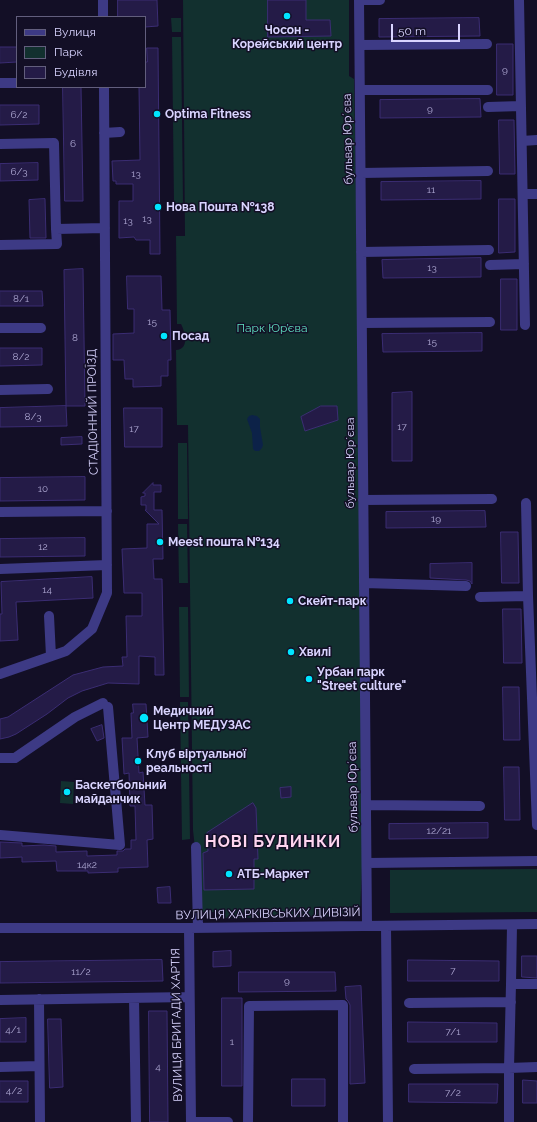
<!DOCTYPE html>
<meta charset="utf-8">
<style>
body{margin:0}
#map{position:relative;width:537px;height:1122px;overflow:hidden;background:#130f26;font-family:Raleway,sans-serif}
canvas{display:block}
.legend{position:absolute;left:16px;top:16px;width:130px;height:72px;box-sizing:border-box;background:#130f26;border:1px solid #625e7d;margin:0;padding:5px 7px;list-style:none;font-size:12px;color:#d9d4ff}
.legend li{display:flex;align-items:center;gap:8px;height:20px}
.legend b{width:20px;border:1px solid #625e7d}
.scale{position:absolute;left:391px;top:24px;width:69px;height:18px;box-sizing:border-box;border:2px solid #d9d4ff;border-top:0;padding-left:5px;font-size:12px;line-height:14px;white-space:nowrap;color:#d9d4ff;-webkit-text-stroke:3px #130f26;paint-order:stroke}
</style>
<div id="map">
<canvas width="537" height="1122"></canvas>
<ul class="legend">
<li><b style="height:5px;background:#3d3a85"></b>Вулиця</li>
<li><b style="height:11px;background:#12302f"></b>Парк</li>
<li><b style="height:11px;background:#241b47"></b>Будівля</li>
</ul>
<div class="scale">50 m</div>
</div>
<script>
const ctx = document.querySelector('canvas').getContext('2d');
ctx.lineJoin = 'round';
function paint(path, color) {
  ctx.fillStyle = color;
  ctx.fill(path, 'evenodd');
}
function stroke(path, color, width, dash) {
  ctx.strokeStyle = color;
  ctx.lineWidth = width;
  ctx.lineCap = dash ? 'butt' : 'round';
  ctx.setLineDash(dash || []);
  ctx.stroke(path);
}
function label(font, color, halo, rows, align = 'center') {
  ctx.font = font + ' Raleway,sans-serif';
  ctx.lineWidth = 3;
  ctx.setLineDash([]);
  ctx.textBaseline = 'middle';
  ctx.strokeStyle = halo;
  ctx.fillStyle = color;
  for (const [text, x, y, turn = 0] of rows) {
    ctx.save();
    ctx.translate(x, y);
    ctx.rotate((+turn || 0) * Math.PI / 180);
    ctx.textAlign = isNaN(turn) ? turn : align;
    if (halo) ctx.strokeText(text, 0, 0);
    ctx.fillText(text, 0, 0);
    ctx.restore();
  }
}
paint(new Path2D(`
 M183 0H349V76L354 79 358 319 363 843 360 914H353V916L225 918V912H202L193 830 188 425H177L176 350C190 349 185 332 181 324H177L176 236H185Z
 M171 18H181V32H172Z
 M172 37H181L183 203H174Z
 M178 443H187L188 519H178Z
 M178 524H187L188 583H179Z
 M179 607H188L189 697H180Z
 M180 702H188L190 839 182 840Z
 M61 781 74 782 73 804 60 803Z
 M537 869V912L390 913V870Z`), '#12302f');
paint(new Path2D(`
 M252 415 257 416 260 419V427L263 445 262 448 259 451H255L253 449 252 433 247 419 249 416Z`), '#0c2248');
const building = new Path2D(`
 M118 0H157L158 26 145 27V17H118Z
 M268 0H306V20H330L331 36 268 37Z
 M479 18 480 36 379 37V19Z
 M497 44H513V95H497Z
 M0 47H17V62L0 63Z
 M147 48H158L160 254H150V240H136L134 237 119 238V201H133V184H116V181H113L112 161 140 160 139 87H145V62H147Z
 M63 87H81L83 201H65Z
 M480 99 481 117 380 118V100Z
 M0 105H39V124L0 125Z
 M499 120H514L515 174H500Z
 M38 163V180L0 181V164Z
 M481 181V199L381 200V182Z
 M45 199 46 238H30L29 200Z
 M499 199H515V252L499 253Z
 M481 258V277L383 278 382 260Z
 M83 269 85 406H66L64 270Z
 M127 276H161L162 310H170L171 360H168V376H161V386L133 387V379H125L124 360H113V334L134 333V309H128Z
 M501 279H517V330H501Z
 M0 291H42L43 306H0Z
 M482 333V351L383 352 382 334Z
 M0 348H42V365L0 366Z
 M412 392V461H392V393Z
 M66 406 67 426 0 427V408Z
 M321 406H337L338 420 305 431 301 417Z
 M124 408H162V447H125Z
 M82 437V444L61 445V438Z
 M85 477V500L0 501V478Z
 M153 483V485H161V492H154V510H162L163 559H153L154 579H162L164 675H155V657L139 656V684L108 683 82 691 68 698 47 714 16 734 9 737 0 739V719L8 717 73 675 103 667 123 666 122 657H127L126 616H142V593H124L122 549 147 548V524H159L145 510H146V505H141V497L145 496V493H143Z
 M485 511 486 527 386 528V512Z
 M501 532H518L519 583H502Z
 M85 538V556L0 557V539Z
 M472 563V584L470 581 466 580 430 578V564Z
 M92 577 93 598 16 602 18 640 0 641V614H2L1 582Z
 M503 609H521L522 663H504Z
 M503 687H519L520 740H504Z
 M133 704H146L148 737 137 738 139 773 143 772 145 805H152L153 839 147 840 148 867 118 868V872L88 873V871H57L56 861 22 862V857L0 858V842L22 843V846L44 845 56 846V852L87 851V856L117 855V851H123L125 849H131V840H136L135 806H130L129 773 124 774 122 738H132L131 713H133Z
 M102 725 104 738 97 741 91 729Z
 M504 767H519L520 820H505Z
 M291 787V797L281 798 280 788Z
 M253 803 256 808 258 859H254V889L204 890 203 853 208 851 207 833Z
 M488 823V838L389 839V824Z
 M170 887 171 903H158L157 888Z
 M231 951V966L213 967V952Z
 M522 956H537V978L522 977Z
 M162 960 163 981 0 983V962Z
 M408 960 499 961V981H408Z
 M239 972H335L336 991 239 992Z
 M361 986 365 1083 350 1084V1005L348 1001 346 999 345 987Z
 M222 998H242V1086H222Z
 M149 1011H167L168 1122H150Z
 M26 1018V1042H0V1019Z
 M48 1019H61L63 1087 50 1088Z
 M408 1022 497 1023V1042H408Z
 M292 1079H325V1106H292Z
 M523 1080 537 1081V1103H523Z
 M0 1081H28V1102H0Z
 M409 1084H498L497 1103 409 1102Z`);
paint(building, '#241b47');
stroke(building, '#3b2d73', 1);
stroke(new Path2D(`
 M103 0V17
 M359 0 367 926
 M359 0H380
 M519 0 525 325
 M360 45 487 44
 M0 83H17
 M360 90H488
 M488 107 521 106
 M104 133 120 132
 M522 141 537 140
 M0 144 54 143 56 229
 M361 173 488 171
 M523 194H537
 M0 245 57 244 56 229 105 228
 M361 252 489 250
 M490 265 524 264
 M362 323 490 322
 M0 328H41
 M0 390 48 389
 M363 500 492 499
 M526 503 528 596 537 825
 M0 512 107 511
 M0 569 107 565
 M364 583 466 586
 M480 597 528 596
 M49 616 51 656
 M0 674 66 651 92 629 107 593 104 87
 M0 758H15L75 717 103 703
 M366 805 480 806
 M0 835 120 845 108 707
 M196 847 198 928
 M367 863 537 861
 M512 925 511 984H537
 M386 926 388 1122
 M0 928H189L537 924
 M189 928 191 1122
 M134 998 136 1122
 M39 999 40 1122
 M0 1000 189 997
 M409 1003 511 1002
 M0 1067 39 1066
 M414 1069 509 1068 511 984
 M191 1122H228
 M248 1122 249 1006 343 1005V1122
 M509 1122V1068L537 1067`), '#3d3a85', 10);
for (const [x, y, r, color] of [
 [287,16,4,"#00e5ff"],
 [157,114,4,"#00e5ff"],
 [158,207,4,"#00e5ff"],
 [164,336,4,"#00e5ff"],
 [160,542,4,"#00e5ff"],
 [290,601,4,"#00e5ff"],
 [291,652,4,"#00e5ff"],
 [309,679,4,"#00e5ff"],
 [144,718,5,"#00e5ff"],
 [138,761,4,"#00e5ff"],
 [67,792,4,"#00e5ff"],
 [229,874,4,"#00e5ff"]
]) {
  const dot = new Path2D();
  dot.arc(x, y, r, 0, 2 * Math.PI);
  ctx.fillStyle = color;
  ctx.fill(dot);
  stroke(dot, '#130f26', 1.5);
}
label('10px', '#aca6d1', null, [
 ["9",505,70],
 ["9",430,109],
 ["6/2",19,115],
 ["6",73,144],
 ["6/3",19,172],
 ["13",136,174],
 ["11",431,190],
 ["13",147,219],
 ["13",128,221],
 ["13",432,268],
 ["8/1",21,299],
 ["15",152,322],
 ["8",75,338],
 ["15",432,342],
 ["8/2",21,357],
 ["8/3",33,417],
 ["17",402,427],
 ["17",134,429],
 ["10",43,489],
 ["19",436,519],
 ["12",43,547],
 ["14",47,590],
 ["12/21",439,831],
 ["14к2",87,865],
 ["7",453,971],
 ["11/2",81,972],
 ["9",287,981],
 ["4/1",13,1030],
 ["7/1",453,1032],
 ["1",232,1042],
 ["4",158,1067],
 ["4/2",14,1091],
 ["7/2",453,1093]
]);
label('bold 12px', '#d9d4ff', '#130f26', [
 ["Чосон -",287,30,"center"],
 ["Корейський центр",287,44,"center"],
 ["Optima Fitness",165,114],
 ["Нова Пошта №138",166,207],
 ["Посад",172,336],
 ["Meest пошта №134",168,542],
 ["Скейт-парк",298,601],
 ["Хвилі",299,652],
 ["Урбан парк",317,672],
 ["\"Street culture\"",317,686],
 ["Медичний",153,711],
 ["Центр МЕДУЗАС",153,725],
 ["Клуб віртуальної",146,754],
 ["реальності",146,768],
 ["Баскетбольний",75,785],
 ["майданчик",75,799],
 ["АТБ-Маркет",237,874]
], 'left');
label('12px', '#d9d4ff', '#130f26', [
 ["бульвар Юрʼєва",348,139,-91],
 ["СТАДІОННИЙ ПРОЇЗД",93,412,-91],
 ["бульвар Юрʼєва",350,463,-90],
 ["бульвар Юрʼєва",353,787,-91],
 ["ВУЛИЦЯ ХАРКІВСЬКИХ ДИВІЗІЙ",268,914,-1],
 ["ВУЛИЦЯ БРИГАДИ ХАРТІЯ",177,1025,-91]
]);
label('12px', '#5fe0c0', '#130f26', [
 ["Парк Юр’єва",272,328]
]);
ctx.letterSpacing = '1px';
label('bold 16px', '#ffd6f0', '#130f26', [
 ["НОВІ БУДИНКИ",273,842]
]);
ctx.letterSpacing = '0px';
</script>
